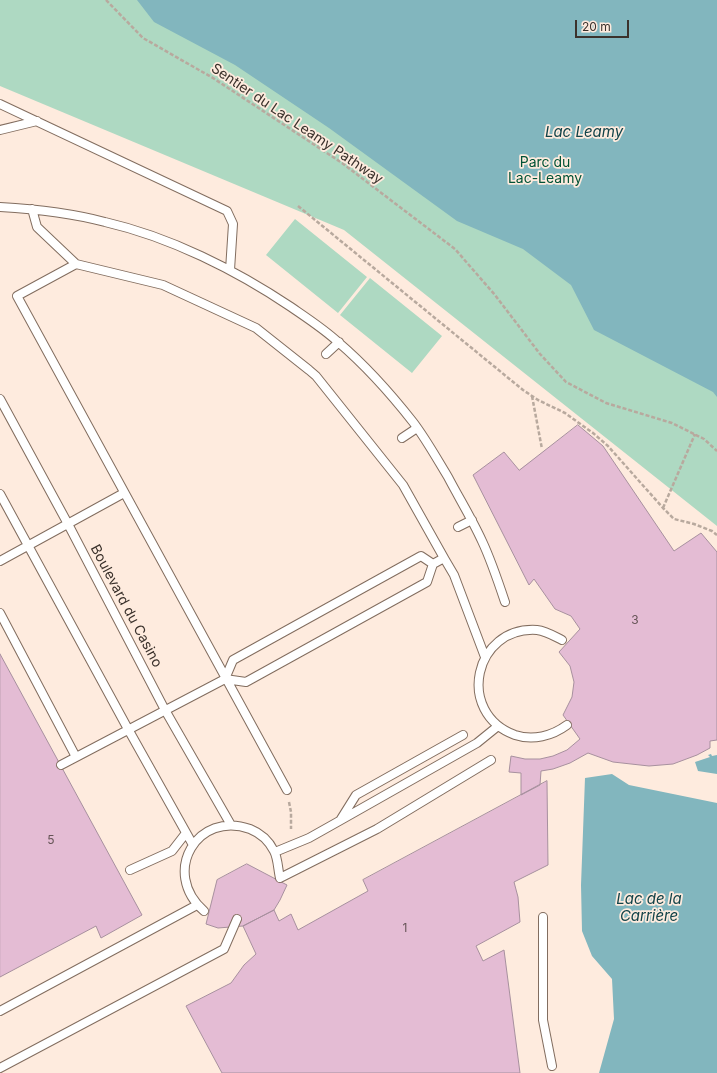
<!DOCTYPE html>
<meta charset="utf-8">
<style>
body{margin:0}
#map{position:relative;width:717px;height:1073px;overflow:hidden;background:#feebde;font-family:Inter,sans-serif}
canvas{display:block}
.scale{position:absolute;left:575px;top:20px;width:54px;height:18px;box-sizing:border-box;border:2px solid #3b322c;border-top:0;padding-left:5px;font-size:12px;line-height:14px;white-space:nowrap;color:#3b322c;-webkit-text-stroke:3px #feebde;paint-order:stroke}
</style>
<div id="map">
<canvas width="717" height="1073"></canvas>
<div class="scale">20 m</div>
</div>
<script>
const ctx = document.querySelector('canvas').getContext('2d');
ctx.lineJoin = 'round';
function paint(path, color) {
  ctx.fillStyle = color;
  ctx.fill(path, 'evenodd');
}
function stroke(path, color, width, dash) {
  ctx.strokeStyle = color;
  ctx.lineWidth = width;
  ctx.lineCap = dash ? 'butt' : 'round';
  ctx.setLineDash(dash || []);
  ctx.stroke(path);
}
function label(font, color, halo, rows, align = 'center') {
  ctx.font = font + ' Inter,sans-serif';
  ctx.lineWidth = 3.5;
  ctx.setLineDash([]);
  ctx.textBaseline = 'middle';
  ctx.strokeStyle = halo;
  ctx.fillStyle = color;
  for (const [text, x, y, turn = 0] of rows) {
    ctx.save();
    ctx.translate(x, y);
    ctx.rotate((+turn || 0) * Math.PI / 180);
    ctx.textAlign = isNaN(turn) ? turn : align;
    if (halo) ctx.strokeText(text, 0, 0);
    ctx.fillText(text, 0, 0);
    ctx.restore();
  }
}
paint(new Path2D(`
 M0 0H717V526L344 230 0 86Z
 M295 219 367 277 338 313 266 255Z
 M370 278 442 336 412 373 340 315Z`), '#aed9c2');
paint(new Path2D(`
 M137 0H717V397L713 392 594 330 571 285 523 249 457 221 329 128 235 65 154 22Z
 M711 754 712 756 717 755V774L698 771 695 762 710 757 708 755Z
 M612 774 629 785 717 803V1073H599L614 1019 612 979 592 956 582 931 581 885 585 778Z`), '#82b6be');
const building = new Path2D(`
 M578 425 603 446 674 551 701 533 717 552V740L710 741V748L697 755 673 764 649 766 613 762 588 753 570 763 553 769 541 771 540 785 521 795V773L509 772 511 756 525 759H540L553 756 567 750 580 739 563 715 572 697 574 682 570 666 559 652 580 629 571 616 555 609 534 579 529 585 473 475 504 452 519 470Z
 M0 654 142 915 101 938 96 926 0 977Z
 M547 781 548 865 514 882 518 897 520 922 476 946 483 961 504 950 520 1073H222L186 1006 231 983 244 965 256 954 243 926 274 910 279 921 291 914 298 930 368 891 363 880Z
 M247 864 287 885 280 900 274 910 243 926 218 928 206 924 217 880Z`);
paint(building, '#e4bcd4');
stroke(building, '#a7909e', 1);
const lane = new Path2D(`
 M0 104 227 211 233 224 230 270
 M0 130 37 121
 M0 207C35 209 71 213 105 222 170 237 236 270 291 307 307 318 324 329 338 342 365 365 391 394 413 422 426 439 437 459 448 477 459 498 472 519 482 541 491 560 498 581 505 602
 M32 209 37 227 76 264
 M326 354 339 342
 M0 399 68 524 165 710 231 825
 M402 438 417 428
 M0 494 128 729 193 845
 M458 527 472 520
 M0 561 124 493
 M0 613 76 757
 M562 640C554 636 546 631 537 630 474 626 455 713 515 735 533 741 552 736 567 725
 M225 679 233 660 421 556 433 564
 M61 765 225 679 246 682 427 582 433 564 444 558 454 575 485 657
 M287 790 17 296 76 264 163 285 256 328 309 370 316 376 403 485 444 558
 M341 819 356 795 463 735
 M275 852 309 838 341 820 477 743 498 726
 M130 870 172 851 186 833
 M204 911C160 872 198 810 250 829 260 833 269 841 274 851 278 858 278 870 280 878L377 829 491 760
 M543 917V1020L552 1066
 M0 1011 197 905
 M0 1068 224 949 237 919`);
stroke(lane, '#826d5f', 10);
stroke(new Path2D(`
 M106 0 143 38 213 78 342 163 455 249 495 295 540 354 566 382 606 403 672 423 704 439 717 451
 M298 206 523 390 538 400 565 413 593 433 608 446 663 508 674 519 694 524 712 531 717 535
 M532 396 542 449
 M663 508 695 434
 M289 802 291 812V829`), '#b8a99e', 2.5, [4, 2]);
stroke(lane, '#fff', 8);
label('12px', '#655456', null, [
 ["3",635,620],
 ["5",51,840],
 ["1",405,928]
]);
label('14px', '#3b322c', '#feebde', [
 ["Sentier du Lac Leamy Pathway",297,124,34],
 ["Boulevard du Casino",126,606,62]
]);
label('14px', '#005235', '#feebde', [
 ["Parc du",545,163],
 ["Lac-Leamy",545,179]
]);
label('italic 15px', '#114248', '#feebde', [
 ["Lac Leamy",584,132],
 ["Lac de la",649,899],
 ["Carrière",649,916]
]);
</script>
